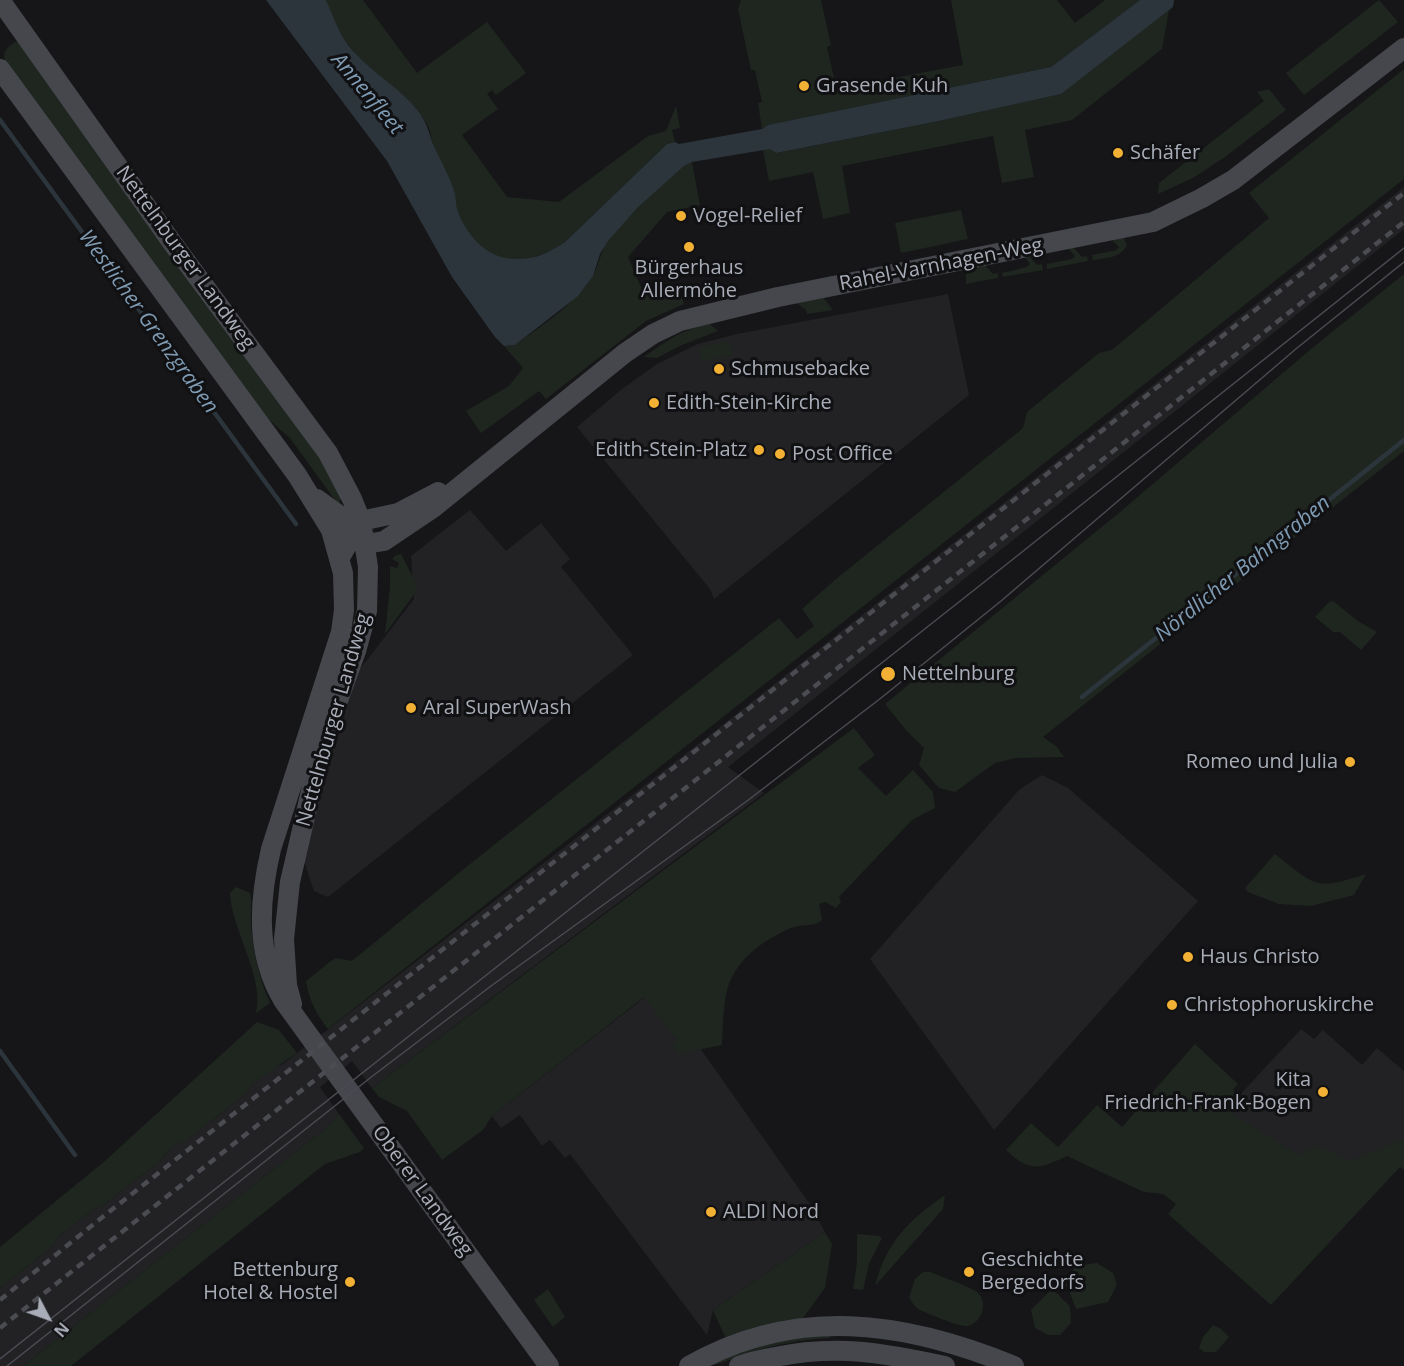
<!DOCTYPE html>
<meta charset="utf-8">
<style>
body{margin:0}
#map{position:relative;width:1404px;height:1366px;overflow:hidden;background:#161618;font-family:"Open Sans",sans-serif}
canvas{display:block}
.north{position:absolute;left:18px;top:1288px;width:60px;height:60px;-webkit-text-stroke:4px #111113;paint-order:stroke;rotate:131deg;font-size:16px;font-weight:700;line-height:24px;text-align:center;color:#a8adb8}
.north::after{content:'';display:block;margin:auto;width:21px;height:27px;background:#a8adb8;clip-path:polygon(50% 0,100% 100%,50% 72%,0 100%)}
</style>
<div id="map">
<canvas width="1404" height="1366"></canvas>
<div class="north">N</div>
</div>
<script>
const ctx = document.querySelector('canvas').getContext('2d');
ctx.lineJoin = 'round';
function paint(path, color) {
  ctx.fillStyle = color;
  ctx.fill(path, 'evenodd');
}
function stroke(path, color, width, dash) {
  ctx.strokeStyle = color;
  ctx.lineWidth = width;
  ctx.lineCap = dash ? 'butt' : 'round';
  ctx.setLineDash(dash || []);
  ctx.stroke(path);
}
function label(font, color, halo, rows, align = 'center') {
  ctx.font = font + ' "Open Sans",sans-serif';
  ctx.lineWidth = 6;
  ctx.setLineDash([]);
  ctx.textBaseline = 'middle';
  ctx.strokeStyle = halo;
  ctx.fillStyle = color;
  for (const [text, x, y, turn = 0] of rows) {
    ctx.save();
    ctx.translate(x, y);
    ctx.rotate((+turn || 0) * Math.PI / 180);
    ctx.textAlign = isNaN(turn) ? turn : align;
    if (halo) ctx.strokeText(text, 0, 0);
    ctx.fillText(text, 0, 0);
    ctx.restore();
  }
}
paint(new Path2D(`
 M1404 187V229L728 767 764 793 372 1088 352 1061 320 1087 339 1114 325 1129 23 1366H0V1288L53 1246 59 1236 91 1211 102 1206 161 1160 168 1151 178 1142 187 1140 248 1092 252 1084 271 1069 283 1064 706 738Z
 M948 294 969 395 714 599 710 589 577 427 622 389 657 364 698 344 737 334Z
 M470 510 506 551 541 523 570 559 561 567 633 655 328 897 314 891 304 861 330 742 357 673 414 599 411 556Z
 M1042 775 1068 788 1198 901 994 1130 870 959 1019 790Z
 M645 997 677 1040 700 1048 809 1203 825 1232 713 1310 707 1335 570 1154 565 1158 550 1140 542 1146 520 1115 501 1128 492 1116Z
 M1301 1029 1314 1039 1323 1030 1362 1065 1377 1048 1404 1071V1143L1309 1187 1223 1113Z`), '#222225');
paint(new Path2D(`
 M326 0H363L417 73 487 22 526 73 496 95 492 90 487 94 498 109 462 135 507 197 559 202 648 136 666 131 676 106 680 128 672 130 675 142 667 144 565 242C521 272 479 264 458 213 455 206 456 197 453 190 447 175 439 160 433 144 431 137 430 128 426 122 405 92 370 74 348 45 338 31 332 15 326 0Z
 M741 0H821L831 45 827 47 835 82 830 90 963 65 951 0H1057L1075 23 1105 0H1140L1051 67 769 125 762 129 758 103 762 102 755 70H751L738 9Z
 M1379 0 1398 22 1304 95 1286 73Z
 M1169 10 1162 49 1072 120 1025 130 1034 177 1002 183 993 136 842 166 850 213 823 219 813 172 769 181 763 150 770 148 776 153 939 121 1060 94Z
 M15 42H19L319 455 340 492V507L290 438 260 412 6 65C2 52 5 49 15 42Z
 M1404 69V179L328 1029C316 1014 309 1000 306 981L331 961 336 958 352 961 460 872 779 618 797 639 814 626 802 609 836 579 1023 428 1027 412 1099 353 1112 350 1269 218 1249 193Z
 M1269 89 1286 110 1225 157 1193 178 1158 194 1159 183 1264 101 1257 92Z
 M692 162 700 205 667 212 628 257 643 292 679 286 684 304 646 321 546 399 539 391 481 433 466 411 509 386 523 368 504 346 515 345C541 326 573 306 591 278 599 267 600 252 608 241 629 212 657 189 684 166Z
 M961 210 968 239 901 253 895 223Z
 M1123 236 1127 245C1121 258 1106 258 1093 260L1092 255 1117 250 1119 247 1113 241V238Z
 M1068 248H1074L1082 257 1087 256 1088 261 1047 269V264L1072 259 1075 256Z
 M1029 256 1037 265 1042 264 1043 270 1003 277 1002 273 1027 267 1030 264 1025 257Z
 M984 264 993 274 998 273V278L966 284V273L968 267Z
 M1404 274V451L1043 737 1056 746 1064 757 1016 758 995 763 955 792 939 788 919 765 924 748 906 730 885 704 1120 512 1311 349Z
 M822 296 833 310 807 314 806 310 795 302Z
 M710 324 718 331 682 345 657 358 644 357C665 342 684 328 710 324Z
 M730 341 733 355 701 361 699 347Z
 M401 554 417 585 413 596 385 634 390 587V566L397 568 399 563 392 559 396 555Z
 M1333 601 1358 621 1377 632 1361 650 1340 632H1333L1315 617 1329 602Z
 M854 728 875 755 858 768 886 796 913 770 933 792 935 808 912 820 839 897 841 902 836 908 825 902 819 904 822 920C815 927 801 924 791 928 763 940 736 959 727 990 723 1007 723 1028 722 1045L678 1054 672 1045 677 1040 644 997 492 1116 483 1130 442 1160 407 1111 379 1097 372 1088Z
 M1275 854C1316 886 1314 891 1366 874L1354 895 1311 906 1279 904 1248 892 1245 888Z
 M236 887 250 893C253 903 250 914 251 925 253 951 259 979 270 1003L256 1013C265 977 231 929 230 893Z
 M257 1022 279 1030 297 1053 252 1084 248 1092 187 1140C175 1143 168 1150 161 1160L102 1206 91 1211 59 1236 53 1246 0 1288V1247L106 1160Z
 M1195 1044 1238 1084 1233 1090 1239 1094 1226 1110 1299 1155 1317 1146 1351 1161 1404 1139V1170L1400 1167 1271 1305 1168 1214 1176 1204 1163 1194 1144 1192 1067 1156C1040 1169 1030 1173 1006 1150L1031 1123 1058 1147 1097 1105 1122 1127Z
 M339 1114 364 1148 360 1152 325 1164 71 1366H23L325 1129Z
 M945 1195 943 1209 875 1286C886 1242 909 1220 945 1195Z
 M825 1232 832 1244 825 1288 803 1318 726 1339 713 1310Z
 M857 1234 879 1236 882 1238 869 1264 863 1290 853 1289 857 1262Z
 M1097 1263 1113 1273 1117 1285 1108 1302 1076 1309 1068 1288 1063 1284 1076 1266Z
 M923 1272H930C942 1277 970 1286 978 1293 989 1303 981 1324 967 1326 959 1327 926 1313 918 1309 914 1306 912 1302 909 1298L915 1279Z
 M548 1289 565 1317 553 1327 534 1300Z
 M1052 1289 1070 1306 1071 1323 1060 1335H1048L1035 1328 1031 1310Z
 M1213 1325 1221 1329 1229 1337 1216 1352H1204L1199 1348 1203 1337Z
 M831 1333 830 1338C802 1339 774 1345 747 1353 730 1358 721 1366 703 1366L746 1347Z`), '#1e261f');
paint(new Path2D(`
 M266 0H326C333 15 338 31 348 45 369 72 401 87 421 115 427 124 429 133 433 144 440 160 450 177 455 194 456 200 456 207 458 212 468 237 487 258 514 259 534 260 548 253 565 242L667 144 675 142 679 144 762 129 768 125 1051 67 1140 0H1174L1173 7 1061 94 939 121 776 153 770 149 692 162 684 166 637 208 608 241 600 254 593 276 578 296 515 345 504 346 495 337 452 277 387 161Z`), '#2c353c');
stroke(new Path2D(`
 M0 120 296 524
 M1082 697 1404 440
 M0 1051 75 1155`), '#2c353c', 4.5);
stroke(new Path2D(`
 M0 0 171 241 328 453 352 499 361 521 368 567 367 611 356 651 329 725 317 765 290 882 284 939 287 985 292 1004
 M0 69 297 475 331 530 343 573 344 610 341 632 271 849C259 901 255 953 283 1000L549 1366
 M317 499 339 515 364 542
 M366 544 384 541 433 508 625 353 653 334 680 321 778 297 1153 222 1202 198 1233 180 1404 48
 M339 559 361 521 398 513 438 492
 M689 1366C795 1305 905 1321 1014 1366
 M739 1366C751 1361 763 1359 775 1357 838 1344 883 1353 945 1366`), '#45474d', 20);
stroke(new Path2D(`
 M0 1359 983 583 1404 248
 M7 1366 370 1078 491 986 747 801 881 698 1001 601 1297 348 1404 262`), '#4a4c52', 1.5);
stroke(new Path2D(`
 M0 1300 95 1223 1404 193
 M0 1328 1404 222`), '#4a4c52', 4.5, [8, 6]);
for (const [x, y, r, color] of [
 [804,86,6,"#f2b134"],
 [1118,153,6,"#f2b134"],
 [681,216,6,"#f2b134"],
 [689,247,6,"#f2b134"],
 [719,369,6,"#f2b134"],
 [654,403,6,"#f2b134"],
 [759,450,6,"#f2b134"],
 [780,454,6,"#f2b134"],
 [888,674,8,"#f2b134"],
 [411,708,6,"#f2b134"],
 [1350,762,6,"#f2b134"],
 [1188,957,6,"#f2b134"],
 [1172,1005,6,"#f2b134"],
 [1323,1092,6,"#f2b134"],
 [711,1212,6,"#f2b134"],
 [969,1272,6,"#f2b134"],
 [350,1282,6,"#f2b134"]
]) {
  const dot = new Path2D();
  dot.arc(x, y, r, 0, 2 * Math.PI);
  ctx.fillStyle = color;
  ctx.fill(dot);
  stroke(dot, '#111113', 2);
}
label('20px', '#a8adb8', '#111113', [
 ["Grasende Kuh",816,86],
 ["Schäfer",1130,153],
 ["Vogel-Relief",693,216],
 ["Bürgerhaus",689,268,"center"],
 ["Allermöhe",689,291,"center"],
 ["Schmusebacke",731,369],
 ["Edith-Stein-Kirche",666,403],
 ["Edith-Stein-Platz",747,450,"right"],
 ["Post Office",792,454],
 ["Nettelnburg",902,674],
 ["Aral SuperWash",423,708],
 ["Romeo und Julia",1338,762,"right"],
 ["Haus Christo",1200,957],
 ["Christophoruskirche",1184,1005],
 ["Kita",1311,1080,"right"],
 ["Friedrich-Frank-Bogen",1311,1103,"right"],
 ["ALDI Nord",723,1212],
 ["Geschichte",981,1260],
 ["Bergedorfs",981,1283],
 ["Bettenburg",338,1270,"right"],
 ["Hotel & Hostel",338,1293,"right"]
], 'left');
label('20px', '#a8adb8', '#111113', [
 ["Nettelnburger Landweg",185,258,54],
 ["Rahel-Varnhagen-Weg",941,265,-11],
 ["Nettelnburger Landweg",334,720,-74],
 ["Oberer Landweg",422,1191,54]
]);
label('italic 21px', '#7f9bb3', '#111113', [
 ["Annenfleet",367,94,50],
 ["Westlicher Grenzgraben",148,322,54],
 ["Nördlicher Bahngraben",1243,569,-39]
]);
</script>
